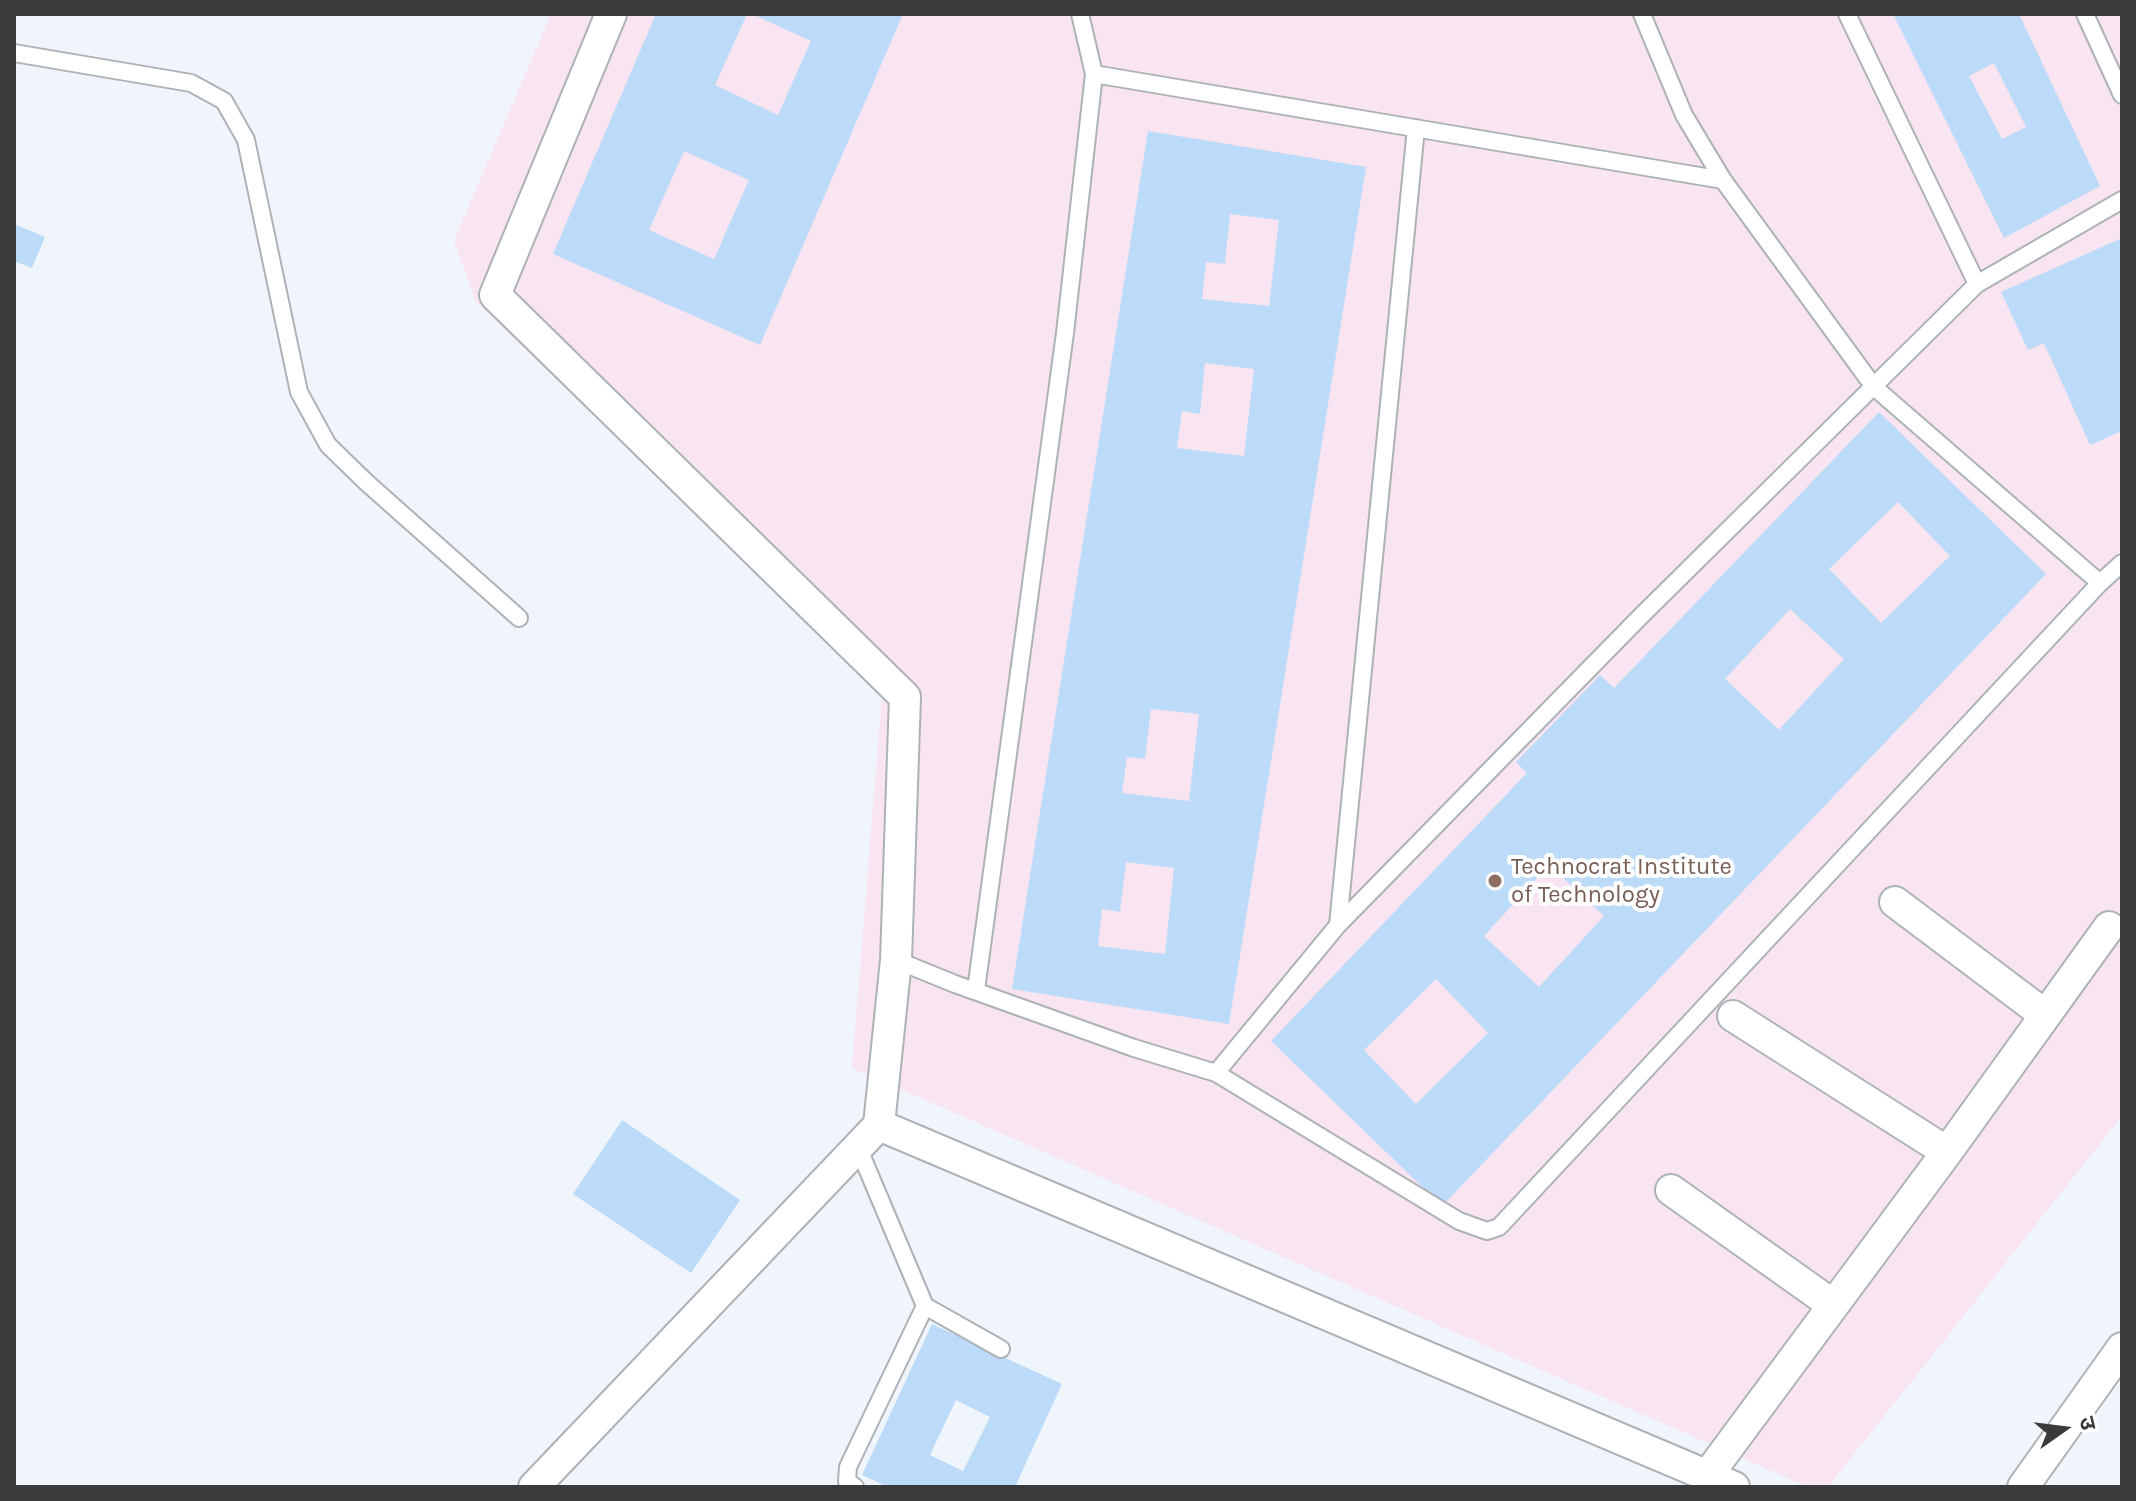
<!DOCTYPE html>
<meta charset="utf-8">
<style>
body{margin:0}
#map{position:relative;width:2136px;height:1501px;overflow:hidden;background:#f0f5fb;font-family:Karla,"Noto Sans Devanagari",sans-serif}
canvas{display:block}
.frame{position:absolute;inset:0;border:16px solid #393b3d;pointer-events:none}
.north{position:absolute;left:2024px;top:1389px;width:80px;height:80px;-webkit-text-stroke:6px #fff;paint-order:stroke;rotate:76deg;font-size:22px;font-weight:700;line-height:32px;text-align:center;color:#393b3d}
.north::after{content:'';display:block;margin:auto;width:28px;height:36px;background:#393b3d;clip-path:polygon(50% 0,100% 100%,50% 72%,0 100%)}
</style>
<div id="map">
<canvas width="2136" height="1501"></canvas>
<div class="frame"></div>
<div class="north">उ</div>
</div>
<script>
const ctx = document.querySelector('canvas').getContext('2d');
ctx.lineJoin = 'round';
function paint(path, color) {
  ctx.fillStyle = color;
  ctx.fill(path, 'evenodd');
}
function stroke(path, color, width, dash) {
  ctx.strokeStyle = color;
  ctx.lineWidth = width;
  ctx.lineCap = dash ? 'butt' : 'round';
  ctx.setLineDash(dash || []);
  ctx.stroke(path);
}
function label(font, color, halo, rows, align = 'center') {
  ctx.font = font + ' Karla,sans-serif';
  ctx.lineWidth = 8;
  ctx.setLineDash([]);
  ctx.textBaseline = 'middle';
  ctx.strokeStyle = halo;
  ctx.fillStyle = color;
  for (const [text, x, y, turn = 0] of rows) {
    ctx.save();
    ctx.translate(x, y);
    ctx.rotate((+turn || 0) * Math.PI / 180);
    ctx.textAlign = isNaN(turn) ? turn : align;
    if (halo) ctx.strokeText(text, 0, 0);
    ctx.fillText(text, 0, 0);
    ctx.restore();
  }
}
paint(new Path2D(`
 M551 14H2122V1116L1828 1487H1808L852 1068 882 694 475 301 454 241Z`), '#f9e4f2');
paint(new Path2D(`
 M656 14H747L715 85 778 115 811 41 752 14H903L760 345 553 254ZM684 151 749 180 714 259 649 230Z
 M1893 14H2019L2100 186 2004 238ZM1994 63 2026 127 2002 139 1969 76Z
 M1148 131 1366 167 1229 1024 1012 989ZM1230 214 1279 220 1269 306 1202 299 1206 262 1225 264ZM1205 363 1254 369 1244 456 1177 448 1182 411 1200 414ZM1151 709 1199 714 1189 801 1122 793 1127 757 1145 759ZM1126 862 1174 868 1165 954 1098 946 1102 909 1120 912Z
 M14 224 45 237 32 268 14 261Z
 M2122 238V431L2090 445 2044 343 2028 350 2001 292Z
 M1879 412 2046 574 1442 1206 1271 1041 1527 773 1516 762 1600 675 1614 688ZM1898 502 1950 556 1881 623 1829 569ZM1790 609 1844 659 1779 730 1725 679ZM1549 865 1604 916 1539 987 1484 936ZM1436 979 1488 1033 1416 1104 1364 1050Z
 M622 1120 740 1200 691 1273 573 1194Z
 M932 1324 1062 1384 1015 1487H888L862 1475ZM956 1400 990 1417 963 1471 930 1455Z`), '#bbdbf8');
const lane = new Path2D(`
 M1847 14 1977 284
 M2085 14 2122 95
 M14 53 191 83 224 101 246 140 299 392 328 445 366 482 519 618
 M1094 74 1723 180
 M2100 583 2122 563
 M1338 925 1416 128
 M896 960 955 984 1134 1048 1216 1073 1459 1221 1487 1231 1499 1227 2100 583 1874 387 1723 180 1684 115 1642 14
 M976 990 1065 333 1094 74 1080 14
 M1216 1073 1338 925 1641 616 1977 284 2122 200
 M925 1306 1001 1349
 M855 1487 847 1481 848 1467 925 1306 858 1147`);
const street = new Path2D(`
 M1895 902 2045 1015
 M1733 1016 1947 1152
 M879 1125 1734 1487
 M1671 1190 1833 1305
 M1707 1476 1947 1152 2109 927
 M534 1487 879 1125 896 960 905 697 495 295 611 14
 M2023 1487 2122 1348`);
stroke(lane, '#acb2b6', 20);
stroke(street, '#acb2b6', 34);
stroke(lane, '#fff', 16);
stroke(street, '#fff', 30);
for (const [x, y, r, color] of [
 [1495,881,8,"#8d6e63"]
]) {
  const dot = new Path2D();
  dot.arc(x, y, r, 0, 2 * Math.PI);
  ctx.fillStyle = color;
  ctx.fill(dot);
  stroke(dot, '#fff', 3);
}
label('24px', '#785e54', '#fff', [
 ["Technocrat Institute",1511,867],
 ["of Technology",1511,895]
], 'left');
</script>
